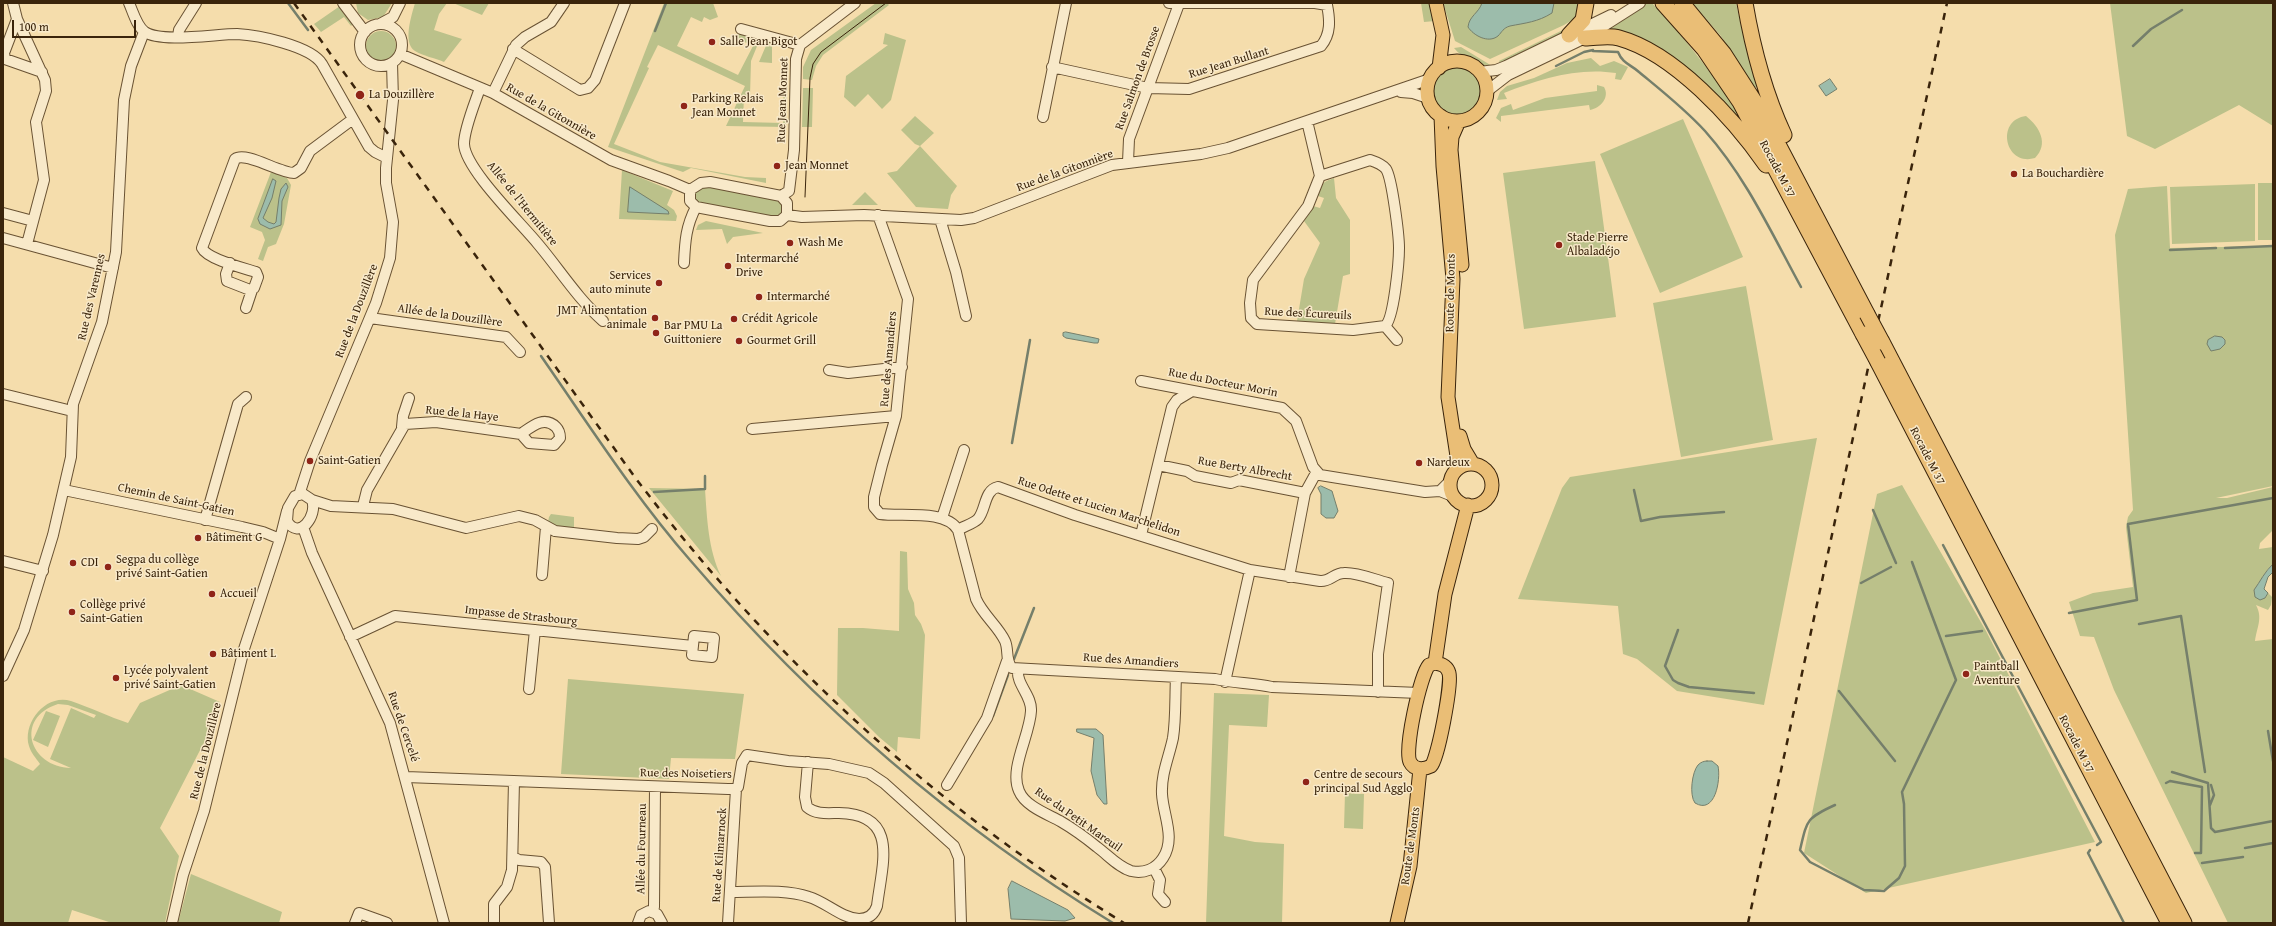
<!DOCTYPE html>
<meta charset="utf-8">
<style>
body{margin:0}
#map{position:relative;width:2276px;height:926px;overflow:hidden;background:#f5ddac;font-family:"Gentium Book Plus",serif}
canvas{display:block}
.frame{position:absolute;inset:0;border:4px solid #3a240b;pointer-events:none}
.scale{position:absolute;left:12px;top:20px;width:124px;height:18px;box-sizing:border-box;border:2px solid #3a240b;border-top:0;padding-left:5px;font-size:12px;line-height:14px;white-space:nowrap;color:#3a240b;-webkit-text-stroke:3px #f8e9c9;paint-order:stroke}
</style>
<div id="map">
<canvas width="2276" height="926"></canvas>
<div class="frame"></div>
<div class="scale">100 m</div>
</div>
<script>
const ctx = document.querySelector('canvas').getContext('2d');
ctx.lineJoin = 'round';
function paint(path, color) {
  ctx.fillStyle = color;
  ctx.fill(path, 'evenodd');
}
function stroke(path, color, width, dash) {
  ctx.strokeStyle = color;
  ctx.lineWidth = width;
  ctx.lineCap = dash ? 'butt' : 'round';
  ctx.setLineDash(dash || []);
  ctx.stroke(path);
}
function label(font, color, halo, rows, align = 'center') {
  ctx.font = font + ' "Gentium Book Plus",serif';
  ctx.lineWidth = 3;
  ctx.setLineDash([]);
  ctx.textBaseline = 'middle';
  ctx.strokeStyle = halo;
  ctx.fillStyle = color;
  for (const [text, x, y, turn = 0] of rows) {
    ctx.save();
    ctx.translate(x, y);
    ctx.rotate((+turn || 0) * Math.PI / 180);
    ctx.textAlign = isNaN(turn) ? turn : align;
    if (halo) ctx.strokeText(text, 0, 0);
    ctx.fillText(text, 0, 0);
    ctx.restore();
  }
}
paint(new Path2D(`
 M356 3H392L383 17 368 20 358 13Z
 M415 3H447L439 14 434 30 462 39 444 62C435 58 423 56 415 51 402 43 412 14 415 3Z
 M453 3H489L482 15Z
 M664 3H713L718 17 710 20 704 17 702 22 691 17 677 46 738 75 753 46 736 38 738 33 760 39 751 61 750 96H744L743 122 783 123 784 71H788L786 127 726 126 745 86 658 45 647 67 649 68 614 144 660 162 745 177 766 178V183L691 168 683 172 608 147Z
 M876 3H887L889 5 823 55 816 66 812 80 803 79V67L811 50Z
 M1421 3H1431L1435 21 1424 22Z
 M1443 3H1580L1579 16 1564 25 1490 59 1455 41Z
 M1647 3H1652C1689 43 1722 84 1749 132L1722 106 1607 31Z
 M1692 3H1736L1748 56 1758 88 1755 87 1720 35Z
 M2110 3H2273V126L2239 105 2155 149 2127 136Z
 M340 6 353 24 351 26 344 17 321 32 314 24Z
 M1567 28 1569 30 1500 63 1499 61Z
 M366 46a15 15 0 1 1 30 0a15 15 0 1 1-30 0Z
 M885 33 906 40 891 100 882 109 868 94 855 107 844 97 846 76 888 45 883 44Z
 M768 41 772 43V63L759 62Z
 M1461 47 1492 66C1479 66 1462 58 1454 48Z
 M1591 58 1600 66 1614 61 1628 67 1621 80 1615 79 1616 73C1578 67 1539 79 1504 93L1507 99 1497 100 1500 92 1507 86 1534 78 1567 63Z
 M1433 91a24 24 0 1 1 48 0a24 24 0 1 1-48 0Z
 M1597 85 1604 87C1610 97 1601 108 1590 110L1589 105 1501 116V122L1496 118 1501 108 1511 104 1513 110 1545 98 1597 91Z
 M803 88H813L812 127H802Z
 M915 116 934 133 920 146 957 186 951 195 948 209 916 207 887 173 897 171 920 146 915 144 901 130Z
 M2026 116C2040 127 2049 144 2035 158 2005 167 1995 120 2026 116Z
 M1683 119 1743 257 1660 293 1600 154Z
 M1595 161 1616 317 1524 329 1503 173Z
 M622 170 673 191 667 205 674 210 677 216 676 221 619 219Z
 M271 172 287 178 291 185 284 224 276 244 268 247 263 261 258 259 265 240 262 232 250 227Z
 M1334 178 1336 198 1350 220V274L1343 276 1335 324 1297 321 1304 279 1320 243 1304 221 1313 206 1320 208 1324 198 1318 196C1320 184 1323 182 1334 178Z
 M2258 183H2273V240H2258Z
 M2255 184V241L2172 244 2170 187Z
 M703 185 778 201 784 207 783 212 777 218 698 203 694 198V192Z
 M2167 186 2170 248 2273 246V486L2216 498H2227L2273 487V530L2260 543 2259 549 2273 547V564C2264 571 2263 580 2256 588L2265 598 2268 593 2272 597 2271 605 2268 610 2256 605C2263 618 2257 627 2255 641L2273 639V923H2228L2114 690 2094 637 2080 636 2069 602 2093 593 2133 587 2126 527 2128 517 2133 510 2115 235 2128 189Z
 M865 192 878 205H852Z
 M706 221 763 233 733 237 727 244 722 229 696 230 698 225Z
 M1746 286 1773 440 1681 457 1653 303Z
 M1817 438 1764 705 1677 691 1637 659 1623 654 1618 606 1518 599 1562 488 1570 477Z
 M1902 485 1986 631 2095 842 1866 893 1804 853 1877 494Z
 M649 488 705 489C707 518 708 549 721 576Z
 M551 514 574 517V530L556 526 548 522 549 517Z
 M900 551 907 552 908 589 914 603 915 615 921 624 925 635 920 739 898 737 897 752 879 737 837 695 838 628H863L899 631Z
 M568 679 744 694 735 759 671 758 669 779 561 774Z
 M181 685 220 702 215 721 160 828 179 856 165 923H112L72 910 68 923H3V757L33 771 40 764C36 758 31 753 29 746 22 723 46 693 71 701 89 707 110 717 128 723L140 703ZM58 704 68 705 96 715 94 718 71 708 50 759 71 768C29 767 14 718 58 704Z
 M1214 693 1269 695 1267 727 1229 725 1224 836 1255 842 1284 844 1282 923H1206Z
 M46 711 60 716 48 747 33 740Z
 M1345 793 1364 794 1363 829 1344 828Z
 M191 874 282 912 279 923H178Z`), '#bbc18a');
const water = new Path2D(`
 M1482 3H1554L1552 13C1538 22 1525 23 1510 26 1503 28 1502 32 1498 36 1488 44 1473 35 1468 27 1469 16 1479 13 1482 3Z
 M1830 79 1837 89 1826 96 1819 86Z
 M273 179 276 181 272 198 263 218 268 222 274 224 276 222 279 198 281 189 286 183 288 187 282 201 281 225 270 229 260 224 258 219Z
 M630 187 668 211 669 214 628 212Z
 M1066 332 1095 338 1099 339 1098 343H1094L1066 338 1063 336V333Z
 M2215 336 2222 337 2225 340V344L2220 349 2211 351 2207 344 2208 340Z
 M1321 486 1332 491 1338 511 1334 518H1326L1321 514V494L1318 488Z
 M2273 564V572L2268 577 2264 589 2268 593 2265 598 2260 600 2255 597 2254 590C2260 582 2265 571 2273 564Z
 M1077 729H1096L1103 735 1107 804H1104L1097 795 1091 771 1094 738 1077 732Z
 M1707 761H1712L1718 766C1721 780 1715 815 1695 803 1689 795 1692 772 1698 765 1701 762 1704 761 1707 761Z
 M1012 881 1068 910 1075 918 1065 921 1011 919 1008 889Z`);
paint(water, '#9cbcab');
stroke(water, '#757f6b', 1);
stroke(new Path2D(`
 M288 3 308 30
 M655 31 666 3
 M2133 46 2151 29 2182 10
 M1593 51 1618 52C1623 64 1630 64 1639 72 1662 91 1685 109 1705 131 1746 177 1772 234 1801 287
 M1556 66 1584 52 1593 50
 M2225 248 2273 246
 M2170 250 2216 248
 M541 356C589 425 635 497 690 560 811 701 954 826 1113 923
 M1012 443 1030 340
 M1634 490 1641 521 1660 517 1724 512
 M654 492 705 489V476
 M1873 510 1896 563
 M1943 545 2101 842 2097 845
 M1861 583 1891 567
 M2069 613 2137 600 2128 524 2273 498
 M2139 624 2181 616 2205 772
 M1678 630 1665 666 1673 680 1678 683 1689 687 1754 693
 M1946 636 1982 631
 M1014 659 1034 608
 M1839 691 1895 761
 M993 716 1008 675
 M2268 731 2273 761
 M2172 772 2208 783 2211 828 2215 832 2273 821
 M2166 783 2170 781 2202 787 2201 853H2195
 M1835 805C1806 818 1807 820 1800 850L1810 862 1864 890 1884 891 1899 878 1905 866 1904 804 1902 792 1956 680 1912 562
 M2210 805 2214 795 2211 785
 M2245 848 2273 843
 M2090 850 2088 853 2124 923
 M2202 863 2243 857`), '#757f6b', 2.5);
const minor = new Path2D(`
 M13 3 17 19 45 80 46 91 36 122 44 180 27 244
 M129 3C133 12 137 27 145 32 161 43 216 34 237 34 258 35 311 46 322 64L369 147 375 152 387 158
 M343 3 365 32
 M17 19 4 53 5 59 42 72
 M380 24 393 17 400 3
 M360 45a21 21 0 1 1 42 0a21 21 0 1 1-42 0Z
 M741 29 800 45
 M178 36 179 30 196 3
 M513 49 580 90 588 88 595 80 625 3
 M400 54 493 93 611 160 669 181 690 190
 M1052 67 1148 88 1189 89 1321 46C1331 34 1330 20 1327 5L1315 3H1169
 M1479 72 1496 70 1506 66 1611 15
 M480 88C475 103 464 129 464 144 465 169 521 223 538 244 560 270 577 298 603 321
 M1401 92 1413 93 1428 98
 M1486 92 1508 75 1585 38 1640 3
 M493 93 516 45 525 37 551 22 564 3
 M1043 117 1066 3
 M1307 121 1320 176 1308 206 1253 280 1250 303 1251 318 1257 324 1353 330 1385 326C1394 319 1399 261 1399 248 1399 235 1392 178 1386 169 1382 164 1376 162 1370 160L1320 176
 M1128 162 1129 139 1179 4
 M710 182 781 196 787 203V215L780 221H770L696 207 690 201V190L701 183Z
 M781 196 789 191 794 150 796 59 800 45 855 3
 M3 213 33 221
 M787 215 802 217 864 215 961 220 974 218 1112 165 1201 154 1228 148 1430 79
 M878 215 908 299 896 416 882 465 874 497V507L880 514C902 517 945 509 958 530L976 599C983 615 998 626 1005 641 1009 650 1005 660 1012 668L1215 679C1233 683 1253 683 1272 687L1419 693
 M940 219 956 272 966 316
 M3 238 113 268
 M230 263 226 274 227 281 250 290 254 288 258 277 256 272C243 268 207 259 202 248L235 159C246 151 279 173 294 173L301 168 310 151 353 119
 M684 263C685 241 686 226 696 207
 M246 308 252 290
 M370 318 506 337 520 352
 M1385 326 1397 340
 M829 370 848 373 902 367
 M1141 381 1282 408 1296 421 1313 467 1320 475 1425 492 1440 491 1451 480
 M3 394 72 411
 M402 427 403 416 409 398
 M752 429 896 416
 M1158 465 1187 471 1195 476 1231 483 1239 480 1305 493
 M64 490 242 527 263 532 280 539
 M1440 491 1455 497
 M303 494 312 500C318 516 299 541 287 521L288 508 295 496Z
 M299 495 310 461 376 303 390 258 393 222 386 183V168L393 100 392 63
 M312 500 331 506 393 509 466 528 519 516 535 520 555 531 617 538 638 539 644 537 652 529
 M363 506 367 490 405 424 436 422 521 434C531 427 544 415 556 427 559 430 560 433 560 438L554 445 529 443 521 434
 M942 518 964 450
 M205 520 238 404 246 397
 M303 527 312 553 390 723 444 923
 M958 530C964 526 973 524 978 519 986 510 984 490 998 487L1075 515 1250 570 1320 581C1330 582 1334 573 1344 573 1357 572 1375 580 1388 583L1378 654V692
 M1141 535 1172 407 1177 400 1192 391
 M3 561 43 571
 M542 575 546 527
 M1289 577 1305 493 1316 473
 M694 636 714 638 712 657 692 655Z
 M350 637 395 616 693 646
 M1018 669C1016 685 1032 695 1031 711 1030 735 1009 769 1019 791 1025 806 1047 814 1060 821 1072 828 1086 838 1097 847 1108 855 1118 867 1131 871 1144 874 1156 869 1163 858 1176 838 1163 815 1162 794 1161 774 1169 757 1173 738 1176 718 1175 697 1176 677
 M3 676 24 630 53 535 71 457 73 404 102 322 116 252 124 100 131 66 144 32
 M1225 682 1250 570
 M529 689 535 630
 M406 777 728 789H736L738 787 742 763 747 755 788 761 829 764 869 773 884 783 954 846 959 858 961 923
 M947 785 987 718 1007 661
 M513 857 519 860 541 862 545 867 549 923
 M1154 868 1160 880 1158 894 1165 902
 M730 892C755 892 785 889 809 897 826 902 841 918 859 919 868 919 874 915 877 906 882 864 900 814 839 813 829 813 816 815 807 807L805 797 808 762
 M652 911 654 907 655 787
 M172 923 183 875 204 811 244 649 280 539 287 511
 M355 923 359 913 387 923
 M494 923V904L507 887 512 870 514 781
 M638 923 641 915 649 911 657 914 662 923
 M728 923 736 789`);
const major = new Path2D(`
 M1436 3 1443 35 1439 68
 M1427 91a30 30 0 1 1 60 0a30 30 0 1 1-60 0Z
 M1441 116 1443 166 1453 279 1448 397 1457 456 1456 470
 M1459 121 1452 137 1451 150 1462 265
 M1460 436 1464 449 1473 464
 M1450 485a21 21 0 1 1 42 0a21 21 0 1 1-42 0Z
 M1435 663C1442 664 1447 666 1449 673 1452 684 1438 759 1431 766 1423 770 1414 770 1410 762 1404 750 1420 676 1429 665Z
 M1435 663 1445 594 1468 505
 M1397 923 1410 866 1420 769`);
const highway = new Path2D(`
 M1663 3 1704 49 1740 102 1863 334
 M1682 3 1724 54 1760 110 1867 314
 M1745 3C1753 50 1764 92 1784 135
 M1569 35 1583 20 1586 3
 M1585 38C1596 38 1608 35 1619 38 1674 53 1734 119 1766 165
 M1882 342 2184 923
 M1878 362 2169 923`);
stroke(minor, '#695233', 12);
stroke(major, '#3a240b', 15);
stroke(highway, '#3a240b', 17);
stroke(minor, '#f8e9c9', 10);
stroke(major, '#eabe76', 13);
stroke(highway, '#eabe76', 15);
stroke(new Path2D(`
 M805 197 810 78 813 64 821 52 886 3`), '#3a240b', 1);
stroke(new Path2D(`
 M294 3 634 476C770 656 931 805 1124 923
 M1748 923 1947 3`), '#3a240b', 2.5, [7, 7]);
const highwayBridge = new Path2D(`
 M1867 314 1882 342
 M1863 334 1878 362`);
stroke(highwayBridge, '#3a240b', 17, []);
stroke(highwayBridge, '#eabe76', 15);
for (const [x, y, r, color] of [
 [712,42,4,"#8f2418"],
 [360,95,5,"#8f2418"],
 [684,106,4,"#8f2418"],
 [777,166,4,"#8f2418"],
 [2014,174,4,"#8f2418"],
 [790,243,4,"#8f2418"],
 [1559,245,4,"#8f2418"],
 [728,266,4,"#8f2418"],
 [659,283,4,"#8f2418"],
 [759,297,4,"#8f2418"],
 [655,318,4,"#8f2418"],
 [734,319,4,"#8f2418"],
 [656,333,4,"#8f2418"],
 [739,341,4,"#8f2418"],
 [310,461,4,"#8f2418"],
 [1419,463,4,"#8f2418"],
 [198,538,4,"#8f2418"],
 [73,563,4,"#8f2418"],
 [108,567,4,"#8f2418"],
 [212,594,4,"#8f2418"],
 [72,612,4,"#8f2418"],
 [213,654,4,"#8f2418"],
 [1966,674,4,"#8f2418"],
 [116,678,4,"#8f2418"],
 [1306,782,4,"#8f2418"]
]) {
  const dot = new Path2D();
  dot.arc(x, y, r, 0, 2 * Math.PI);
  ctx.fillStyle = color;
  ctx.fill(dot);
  stroke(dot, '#f8e9c9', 1.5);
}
label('12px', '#3a240b', '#f8e9c9', [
 ["Salle Jean Bigot",720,42],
 ["La Douzillère",369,95],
 ["Parking Relais",692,99],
 ["Jean Monnet",692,113],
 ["Jean Monnet",785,166],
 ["La Bouchardière",2022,174],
 ["Stade Pierre",1567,238],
 ["Albaladéjo",1567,252],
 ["Wash Me",798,243],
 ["Intermarché",736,259],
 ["Drive",736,273],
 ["Services",651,276,"right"],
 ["auto minute",651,290,"right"],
 ["Intermarché",767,297],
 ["JMT Alimentation",647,311,"right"],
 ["animale",647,325,"right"],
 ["Crédit Agricole",742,319],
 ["Bar PMU La",664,326],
 ["Guittoniere",664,340],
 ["Gourmet Grill",747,341],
 ["Saint-Gatien",318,461],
 ["Nardeux",1427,463],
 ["Bâtiment G",206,538],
 ["Segpa du collège",116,560],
 ["privé Saint-Gatien",116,574],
 ["CDI",81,563],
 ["Accueil",220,594],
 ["Collège privé",80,605],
 ["Saint-Gatien",80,619],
 ["Bâtiment L",221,654],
 ["Paintball",1974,667],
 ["Aventure",1974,681],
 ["Lycée polyvalent",124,671],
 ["privé Saint-Gatien",124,685],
 ["Centre de secours",1314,775],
 ["principal Sud Agglo",1314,789]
], 'left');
label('12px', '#3a240b', '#f8e9c9', [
 ["Rue Jean Bullant",1229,63,-17],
 ["Rue Salmon de Brosse",1138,78,-70],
 ["Rue Jean Monnet",783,100,-88],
 ["Rue de la Gitonnière",551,112,30],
 ["Rocade M 37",1777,169,62],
 ["Rue de la Gitonnière",1065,171,-20],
 ["Allée de l'Hermitière",522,204,51],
 ["Route de Monts",1451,293,-89],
 ["Rue des Varennes",92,297,-77],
 ["Rue de la Douzillère",357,311,-69],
 ["Rue des Écureuils",1308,314,3],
 ["Allée de la Douzillère",450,316,8],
 ["Rue des Amandiers",889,359,-85],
 ["Rue du Docteur Morin",1223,383,11],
 ["Rue de la Haye",462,414,6],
 ["Rocade M 37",1927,456,63],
 ["Rue Berty Albrecht",1245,469,10],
 ["Chemin de Saint-Gatien",176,500,12],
 ["Rue Odette et Lucien Marchelidon",1099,507,18],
 ["Impasse de Strasbourg",521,616,6],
 ["Rue des Amandiers",1131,661,4],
 ["Rue de Cercelé",403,727,71],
 ["Rocade M 37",2076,744,63],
 ["Rue de la Douzillère",206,751,-76],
 ["Rue des Noisetiers",686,774,1],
 ["Rue du Petit Mareuil",1078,820,35],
 ["Route de Monts",1411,846,-82],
 ["Allée du Fourneau",642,849,-89],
 ["Rue de Kilmarnock",720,855,-86]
]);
</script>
